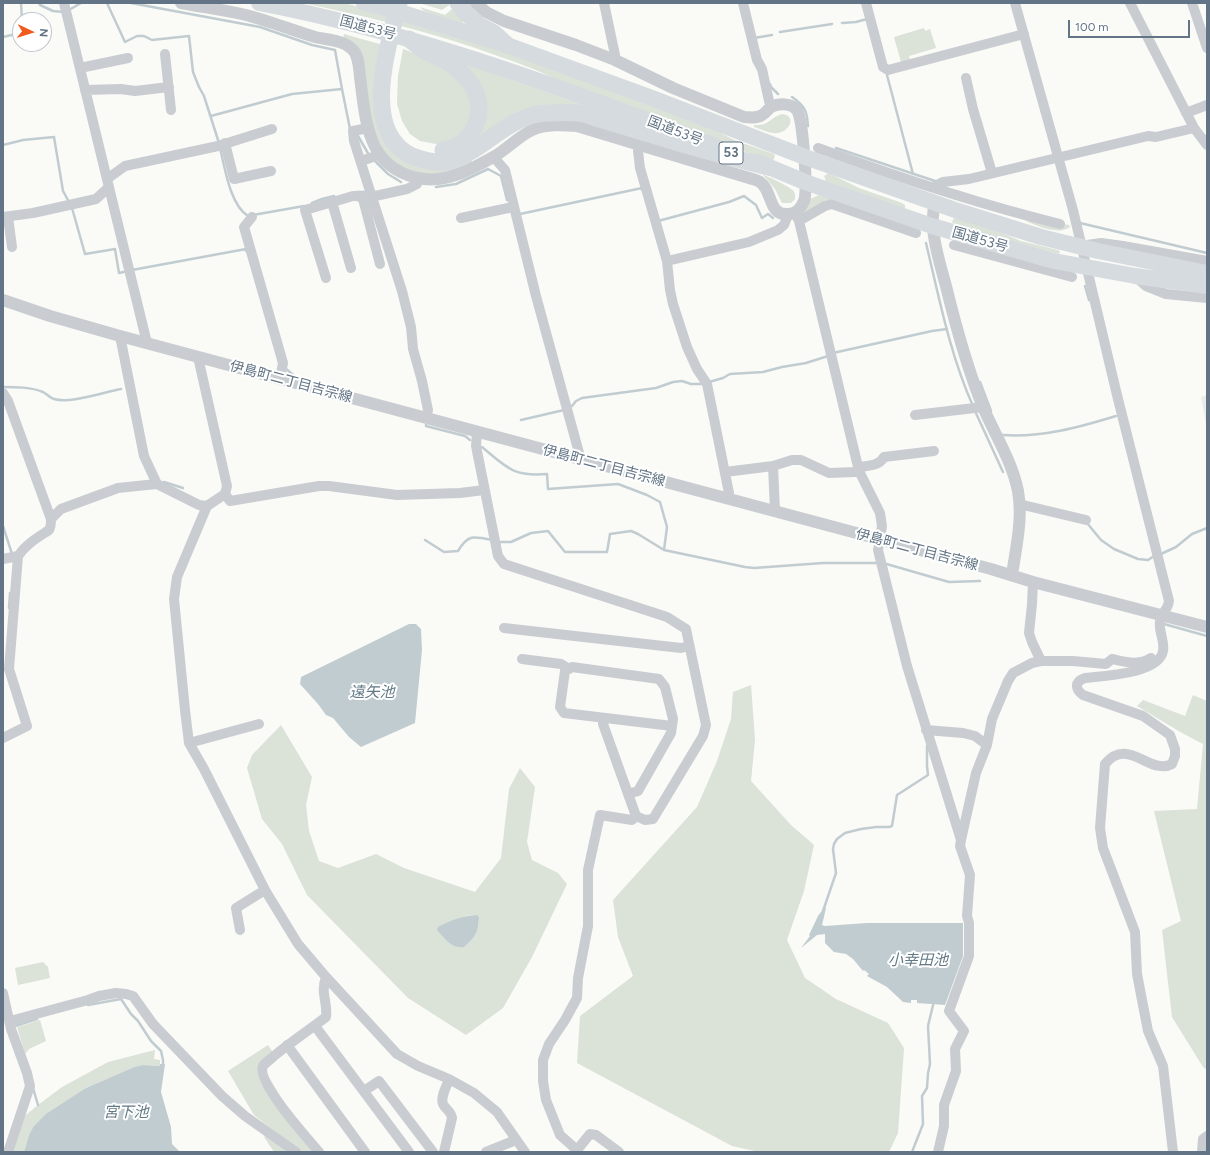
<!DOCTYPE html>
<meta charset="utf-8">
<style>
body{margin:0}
#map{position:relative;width:1210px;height:1155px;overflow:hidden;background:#fafaf7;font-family:Figtree,sans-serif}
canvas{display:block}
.frame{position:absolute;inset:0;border:4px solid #627485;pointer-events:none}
.north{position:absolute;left:12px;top:12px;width:40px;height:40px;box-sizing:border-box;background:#fff;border:1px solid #c0c7ce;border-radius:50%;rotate:94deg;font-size:11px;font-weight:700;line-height:16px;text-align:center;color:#627485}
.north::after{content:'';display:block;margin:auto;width:14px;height:18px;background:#f15a1f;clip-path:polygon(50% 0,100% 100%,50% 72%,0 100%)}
.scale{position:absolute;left:1068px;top:20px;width:122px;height:18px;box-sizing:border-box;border:2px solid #627485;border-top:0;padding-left:5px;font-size:12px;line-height:14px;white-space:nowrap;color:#627485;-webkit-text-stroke:3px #fff;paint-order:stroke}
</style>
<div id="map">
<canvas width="1210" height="1155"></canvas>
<div class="frame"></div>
<div class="north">N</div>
<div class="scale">100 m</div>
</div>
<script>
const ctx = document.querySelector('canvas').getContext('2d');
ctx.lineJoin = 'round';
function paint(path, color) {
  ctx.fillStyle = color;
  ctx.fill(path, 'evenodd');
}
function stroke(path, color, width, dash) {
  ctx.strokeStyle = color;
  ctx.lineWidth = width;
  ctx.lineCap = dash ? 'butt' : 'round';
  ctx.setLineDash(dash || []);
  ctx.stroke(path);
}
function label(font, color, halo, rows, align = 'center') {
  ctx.font = font + ' Figtree,"Noto Sans JP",sans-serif';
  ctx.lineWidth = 4;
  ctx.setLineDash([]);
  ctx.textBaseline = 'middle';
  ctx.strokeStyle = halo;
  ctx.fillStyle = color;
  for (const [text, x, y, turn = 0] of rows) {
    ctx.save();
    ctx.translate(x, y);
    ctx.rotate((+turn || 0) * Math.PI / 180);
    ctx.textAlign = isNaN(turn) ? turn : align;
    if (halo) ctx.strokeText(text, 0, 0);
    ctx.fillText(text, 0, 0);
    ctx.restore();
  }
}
paint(new Path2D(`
 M1207 395V429L1201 397Z`), '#eaecea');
paint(new Path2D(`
 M303 3H343L385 13 477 40 704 124 734 140 774 154 775 156 773 161 772 162 555 79C536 69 515 62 495 55 433 32 368 17 303 3Z
 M419 3H452L442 10Z
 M420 7 445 15 453 8 464 19 462 24 424 11Z
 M924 28 925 31 930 29 936 48 909 56 910 59 901 62 894 37Z
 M344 34 383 45 379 71 397 149 470 158 473 163 456 170 438 174H424L409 170 396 164 385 154 369 120 363 60 343 39Z
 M403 49 417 54 455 74 471 100V115L466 130 448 143 436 144 420 141 410 134 402 121 397 104 398 76Z
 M458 61 609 114 542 109 464 151 481 129Z
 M782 114C797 116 790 131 778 133 770 134 761 129 754 127V125C770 126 769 118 782 114Z
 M829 173 859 188 902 203 905 205V209L826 181 824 176Z
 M763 175C768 176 788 186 791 189 794 191 794 191 795 194V199L791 203H782L775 189Z
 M819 195 828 196 852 209 827 200 816 208 801 215 810 199Z
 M954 218 990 228 1021 241 1058 250 1060 252 1059 254 955 225 952 222Z
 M1023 219 1063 224 1069 225 1070 227C1059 236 1033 225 1023 219Z
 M751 685 755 740 751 781 791 825 814 845 804 891 787 940 805 978 836 999 888 1023 904 1048 898 1133 889 1152H759L732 1146 577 1063 580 1016 633 976 618 937 613 900 697 807 717 761 731 719 733 692Z
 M1193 695 1207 701V1070L1203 1067 1172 1017 1162 930 1181 921 1154 811 1197 809 1203 744 1182 733 1137 706 1143 700 1185 716Z
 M281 725 312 777 306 805 309 831 319 861 338 868 376 854 404 868 475 892 501 858 509 789 520 768 535 787 527 842 532 860 558 873 567 884 532 957 503 1008 466 1035 408 998 307 895 282 844 262 819 247 768 252 755ZM476 915 479 917C478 933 476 937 464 947L465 916Z
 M43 962 48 967 50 978 18 985 15 968Z
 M40 1020 46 1041 29 1049 25 1054 17 1027Z
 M268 1045 274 1054 261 1064 314 1152H301L254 1115 228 1071Z
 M155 1050 154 1059 160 1060V1066L143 1065 134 1067 86 1088 29 1135 24 1152H11L21 1119 38 1105 62 1087 108 1062Z
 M268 1134 291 1152H274L264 1137Z`), '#dbe2d8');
paint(new Path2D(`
 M409 624H416L421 629 422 650 415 723 361 747 349 737 333 718 326 715 318 704 300 684 301 677Z
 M824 908H826L822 925 825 926 867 923H963V956L945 1005 917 1003V1000H911V1003L903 1002 887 987 867 976 869 974 864 970 863 971 853 959 846 954 834 952 825 943V934L817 935 801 948 810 936 809 935 818 916Z
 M477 915 479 917C478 933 476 937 464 947 452 949 445 939 437 930L438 927C451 920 462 916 477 915Z
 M160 1064H165L161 1092 171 1127 172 1144 180 1152H24L29 1135 34 1126 46 1114 86 1088 134 1067 143 1065 160 1066Z`), '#c1ccd1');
stroke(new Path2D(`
 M21 3 22 20
 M39 3 40 5 53 11 64 12
 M107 3 125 42 137 36H144L152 40 189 36 193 72 199 87 204 96 219 143
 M131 3 260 27 312 45 335 50 342 89
 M69 10 81 3
 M842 23 856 22 867 19
 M780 32 832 24
 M3 37 20 33
 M754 38 772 35
 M887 75 913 174
 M770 84 771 87 778 94
 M792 97C805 106 807 111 808 126
 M211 116 292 94 342 89 350 129
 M358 136 369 155
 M3 145 23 140 54 137 63 191 69 202
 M220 148C225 168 230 205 248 216
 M836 148 935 181
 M374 160 388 174 401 182
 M436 187 456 184 488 169 501 176 507 200
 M356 192H367
 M312 203 322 199 334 196
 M72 208 85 254 115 249 119 273 128 271
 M520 214 642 188V190
 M253 215 304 206
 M658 221 729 202 744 196 756 205 762 218 768 214 773 218
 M1080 223 1207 253
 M926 243C939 297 950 355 973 406
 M132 270 246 249V251
 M1085 286 1089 300
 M833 353 932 331 947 329
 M285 368 297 378
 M709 382 723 378 730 374 763 372 782 367 806 363 828 356
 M980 382 991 411
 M3 387C16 387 31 387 43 392 47 394 50 398 54 399 70 404 104 392 121 389
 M572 406 576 401 582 398 656 388 673 382 682 381 691 384H703
 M975 411 1003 472
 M521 420 564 410
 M426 425V426L465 436 470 440
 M1002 435C1041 438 1080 427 1116 416
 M482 447C506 467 513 477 547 474L548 489 618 484 647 495 660 502 667 527 664 550
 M164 482 183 488
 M1087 523 1101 540 1114 549 1138 559 1148 560 1154 556
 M3 526 12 554
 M425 540 444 552 458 551C468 534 474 536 492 540
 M499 542H511L531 533 548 531 565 552H607L610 534 631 531 638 534 664 550 745 567 754 568 823 563H878
 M1161 554 1176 547 1192 534 1207 528
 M883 563 949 582 980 581
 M9 608 10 593
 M1164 624 1207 636
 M823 911 836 873 833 849 834 844 837 839 845 833 861 829 876 827H889L892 826 897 795 928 775 927 766V746
 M88 1005 121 999 131 1014 138 1021 151 1041 161 1051 163 1060V1067
 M15 1026 37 1019
 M33 1088 38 1105
 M912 1152 923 1124 922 1096 927 1088 928 1073 930 1064 928 1026 934 1001`), '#c1ccd1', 2.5);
stroke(new Path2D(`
 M64 3 147 343
 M604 3 615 55V60
 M743 3 757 60 762 69 769 101 771 107
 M866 3 883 67 888 70 1024 34
 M1015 3 1073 210 1117 395 1169 601C1168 610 1161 613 1160 621 1158 630 1165 641 1163 651 1159 674 1103 676 1085 678 1074 682 1075 689 1083 695L1143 716 1170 735 1175 749V756L1172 764C1150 776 1128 736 1105 764L1100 828 1103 848 1135 932 1137 974 1148 1031 1163 1066 1173 1152
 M1130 3 1194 128 1207 145
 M1192 3 1207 48
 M165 54 171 110
 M80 68 128 58
 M966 78 973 109 992 173
 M85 90 121 89 135 91 169 87
 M1186 113 1207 105
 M368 128 353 131 354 141 402 291 411 327 413 349 422 381 428 410 426 418
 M225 143 234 179 271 171
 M640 145 638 151 640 168 667 261 670 290 673 304 687 347 697 369 707 384 729 493 728 499
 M818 148C897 177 978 204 1060 224
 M495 156 497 161 505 170 536 296 581 460
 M361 161 373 157 379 153
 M107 179 125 166 218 146 272 129
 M933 187 943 182 969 179 1148 136 1156 137 1194 128
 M366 198 407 189 417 184 418 177
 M332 202 351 268
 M795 213 799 221 859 471 880 513 882 526 878 550 907 666 961 840
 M3 217 33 213 96 199 109 187
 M8 217 12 247
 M252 217 244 227 283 363 280 379
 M461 218 513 207
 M799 221 825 206 832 204 916 233
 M954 245 1072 277
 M1087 245 1101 243 1123 246 1207 261
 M667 261 749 242 778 230 784 225 788 215
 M1136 277 1146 286 1166 294 1207 298
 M326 278 305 210 353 196H358L363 199 380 264
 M120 336 144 456 157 484
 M198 357 227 486 225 494 207 506 177 577 174 599 185 710 189 743 204 769 265 890 298 944 326 977 397 1054 418 1066 449 1079 474 1093 497 1112 525 1152
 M3 393 8 401 51 519C51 523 51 527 49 530 37 538 26 544 18 556L9 669 27 726 3 738
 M915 415 983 407
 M477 432 476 446 498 556 504 564 667 617 686 629 706 725 703 736 653 819 645 820 636 816 603 724V718
 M773 466 775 511
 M858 467C868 466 879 466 884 457L934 451
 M725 472 773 466 792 460H801L829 473 856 472 859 471
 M225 494 230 501 319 486H329L397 495 460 493 484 490
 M1019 504 1086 520
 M51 519 61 509 118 488 137 486 157 484 199 505 207 506
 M3 559 18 556
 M1033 582 1032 604 1029 633 1032 642 1041 661
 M504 628 681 648 689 646
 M522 659 561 664 569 669
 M926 730 963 733 975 736 987 745
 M189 743 259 724
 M628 794 638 791 671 733 673 719 665 687 659 679 572 667 565 671 560 707 564 713 672 726
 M240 930 236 908 265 890
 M3 993 11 1029 27 1073 30 1086 8 1152
 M10 1021 88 1000 99 996 116 993 126 994 133 996 153 1024 222 1096 245 1116 296 1152
 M315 1026 409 1152
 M287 1045 365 1152
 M364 1091 379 1081 433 1152
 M577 1150 590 1134 596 1135 619 1152
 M319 1152C308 1139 256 1082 263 1066 266 1062 271 1059 274 1056 291 1042 309 1030 326 1017 328 1002 320 993 326 977
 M444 1152 452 1118C451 1111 446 1110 443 1104 440 1097 447 1086 449 1079
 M486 1152 516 1140
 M575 1152 577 1150 560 1135 546 1100 543 1081V1060L549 1044 565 1020 577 998 578 978 588 926V870L600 815 632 820 636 816
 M938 1152 944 1126V1105L956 1071 955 1049 964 1031 949 1011 969 956V923L967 916 970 875 960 846 961 840 976 773 987 745 992 719 1008 681 1013 673 1032 663 1041 661H1073L1106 664 1112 659C1126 662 1139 666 1151 658
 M1202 1152 1203 1139 1207 1136`), '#c9cdd1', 10);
stroke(new Path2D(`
 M181 3C202 7 224 10 246 15 269 21 292 30 315 37 327 40 343 40 352 49 359 55 359 68 360 77 366 123 367 171 424 179 449 182 474 168 495 156 508 148 518 137 532 130 546 124 562 125 577 126L749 178C752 179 757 180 760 182 773 191 768 216 788 214 796 214 801 208 804 201 808 190 803 120 797 110 791 103 779 103 771 107 768 109 766 113 762 115 757 119 750 117 744 117L673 88 615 60 576 45 504 21 486 12 476 3
 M934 203C934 210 932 219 933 227 934 246 941 267 946 286 956 327 967 368 983 407 995 435 1012 461 1018 491 1023 519 1016 547 1012 575
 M3 300 50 316 120 336 991 569 1033 582 1207 627`), '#c9cdd1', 12);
stroke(new Path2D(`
 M259 3C416 33 566 89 715 146
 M364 3 386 8 507 45 652 98 805 157 958 211 1041 237 1098 251 1207 273
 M757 162 805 182 932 226 1054 261 1135 276 1207 286`), '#d6dbdf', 16);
stroke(new Path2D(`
 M399 3C389 45 359 131 412 156 425 161 440 165 453 160 487 148 511 113 549 113 558 113 568 112 577 113 585 113 594 118 603 120 623 126 643 132 663 138 698 149 733 158 768 167
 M458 3 466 13 479 25 494 33 507 45
 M409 39C414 43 419 47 424 50 431 55 439 57 446 61 462 70 478 88 479 107 479 114 478 121 474 128 469 139 456 149 443 150`), '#d6dbdf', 17);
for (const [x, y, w] of [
 [731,153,24]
]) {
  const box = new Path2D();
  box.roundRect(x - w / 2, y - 11, w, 22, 3);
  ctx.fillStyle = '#fff';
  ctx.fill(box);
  stroke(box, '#627485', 1);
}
label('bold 13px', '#627485', null, [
 ["53",731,153]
]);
label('14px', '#627485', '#fff', [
 ["国道53号",368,28,15],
 ["国道53号",675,131,21],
 ["国道53号",980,240,16],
 ["伊島町二丁目吉宗線",291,382,15],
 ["伊島町二丁目吉宗線",604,466,15],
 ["伊島町二丁目吉宗線",917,550,15]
]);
label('italic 15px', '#627a85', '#fff', [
 ["遠矢池",372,693],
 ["小幸田池",918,961],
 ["宮下池",126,1113]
]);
</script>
